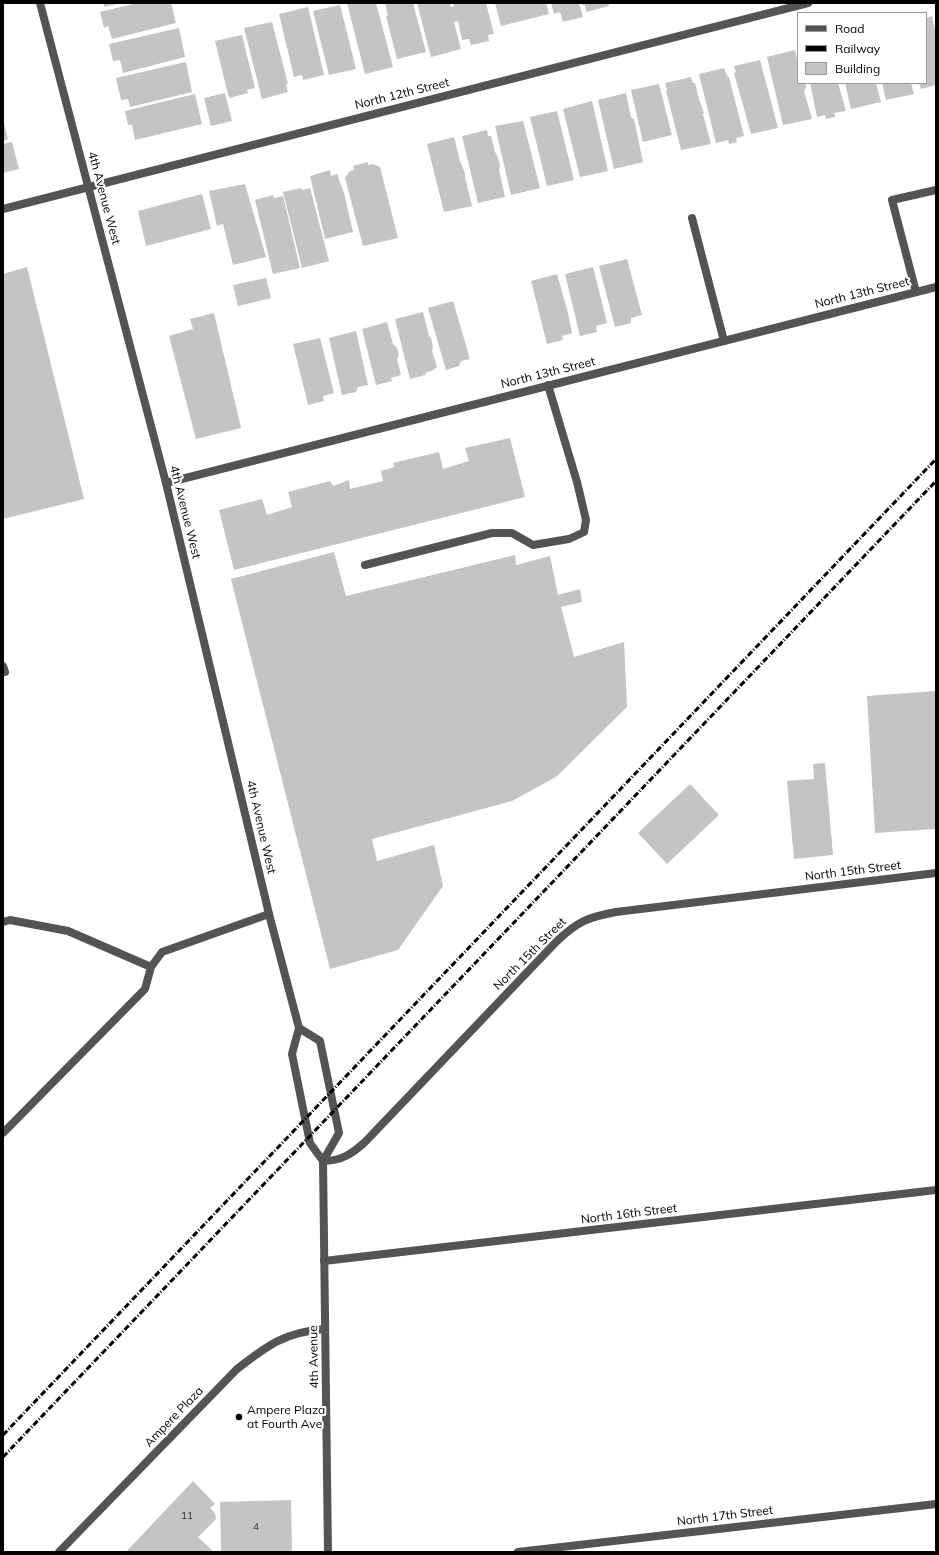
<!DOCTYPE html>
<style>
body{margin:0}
#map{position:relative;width:939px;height:1555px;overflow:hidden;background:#fff;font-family:Mulish,sans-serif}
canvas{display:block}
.frame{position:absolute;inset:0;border:4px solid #000;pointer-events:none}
.legend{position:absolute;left:797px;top:12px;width:130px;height:72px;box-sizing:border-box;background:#fff;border:1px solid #999;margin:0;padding:5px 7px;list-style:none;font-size:12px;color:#000}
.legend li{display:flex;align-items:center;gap:8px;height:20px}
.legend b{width:20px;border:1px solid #999}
</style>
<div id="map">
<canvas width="939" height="1555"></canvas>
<div class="frame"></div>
<ul class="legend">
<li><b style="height:5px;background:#545454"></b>Road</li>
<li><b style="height:5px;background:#000"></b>Railway</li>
<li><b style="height:11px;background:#c4c4c4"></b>Building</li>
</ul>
</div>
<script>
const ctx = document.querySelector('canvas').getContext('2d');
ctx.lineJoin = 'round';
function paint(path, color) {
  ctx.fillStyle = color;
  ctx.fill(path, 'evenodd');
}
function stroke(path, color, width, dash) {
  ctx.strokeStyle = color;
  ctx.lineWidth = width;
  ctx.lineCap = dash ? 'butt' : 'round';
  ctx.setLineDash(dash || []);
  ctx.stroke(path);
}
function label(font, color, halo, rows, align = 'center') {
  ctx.font = font + ' Mulish,sans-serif';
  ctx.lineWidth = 4;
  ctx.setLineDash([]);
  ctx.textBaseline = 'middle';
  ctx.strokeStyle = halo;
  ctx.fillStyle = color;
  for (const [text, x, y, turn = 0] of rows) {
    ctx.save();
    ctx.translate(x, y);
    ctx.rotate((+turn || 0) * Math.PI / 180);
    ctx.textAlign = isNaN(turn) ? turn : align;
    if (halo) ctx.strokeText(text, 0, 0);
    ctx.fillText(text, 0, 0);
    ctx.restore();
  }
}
paint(new Path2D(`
 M104 3H117V4L104 7Z
 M137 3H171L176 23 112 39 108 26 104 28 100 12Z
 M347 3H376L393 67 365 74Z
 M385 3H413L426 52 397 59 386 16H388Z
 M417 3H450L451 7 454 6 453 3H486L494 34 488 35 489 41 471 45 469 39 462 40 458 21 454 22 461 49 431 57Z
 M495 3H546L549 14 501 26Z
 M551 3H579L583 17 563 22 560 12 554 14Z
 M582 3H608L609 6 586 12 585 5H582Z
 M340 5 356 69 329 75 313 11Z
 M308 7 324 75 303 80 302 75 294 77 279 14Z
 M932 16 936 34V85L921 89 919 83H926V18Z
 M272 22 288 84H286L288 92 262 99 244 28Z
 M179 28 185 57 123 73 120 60 113 61 109 44Z
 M242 35 255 88 247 90 248 93 229 98 215 41Z
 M795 50 798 65V83H805L806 88 804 91 812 119 783 125 767 57Z
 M760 60 778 128 751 134 734 73 736 72 734 66Z
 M186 62 192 92 130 107 128 99 121 100 116 78Z
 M724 68 727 76 729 77 744 136 736 138 737 142 729 144 728 140 716 143 699 74Z
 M691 77 693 83H695L699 99 704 113 703 114 711 144 681 150 666 91 667 90 665 83Z
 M810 83H838L846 111 834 113 835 117 826 119 825 115 817 117Z
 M845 83H876L881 102 851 109Z
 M882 83H911L914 94 886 100Z
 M659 84 672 135 643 142 631 90Z
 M225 93 232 121 211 126 204 98Z
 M626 93 631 117 634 119 643 162 614 169 598 100Z
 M195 94 202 124 135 140 132 125H128L125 111Z
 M592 101 608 171 580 177 563 109Z
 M557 111 574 180 547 186 530 117Z
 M3 119 8 139 3 141Z
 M523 121 540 188 511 195 495 126Z
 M487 130 488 136H491L495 152 497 155 500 165 499 170 505 197 478 203 462 136Z
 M454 137 460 161 465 173V177L472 206 444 212 427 144Z
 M12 142 19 169 3 173V144Z
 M368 162V165L373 164 380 167 398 238 363 246 345 178 350 171 354 170 353 166Z
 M330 170 331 176 337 174 344 193 353 232 325 239 310 176Z
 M245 184 266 257 233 265 223 224 217 226 209 191Z
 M301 188 302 190 310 188 329 261 302 268 283 192Z
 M202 194 211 229 146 246 138 211Z
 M273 195 274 198 283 196 300 268 273 274 255 200Z
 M627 259 642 315 631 318V323L615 327 599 266Z
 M27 267 84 499 3 519V274Z
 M593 267 607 323 596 326 597 332 580 336 565 274Z
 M557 274 568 313 572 333 562 336 563 340 547 344 531 281Z
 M266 278 271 298 238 306 233 285Z
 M453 301 470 359 461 361 459 366 446 370 428 308Z
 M423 312 429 336 431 338 433 347 432 351 437 367 432 371 427 372 425 375 410 379 395 319Z
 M214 313 241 428 196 439 169 336 193 329 190 319Z
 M387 322 393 344 397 348 399 355 397 359 401 375 391 378 392 381 376 385 362 329Z
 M356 331 368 385 358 387 356 392 342 395 329 338Z
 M320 338 334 393 323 396 324 401 308 405 293 344Z
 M510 438 525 497 234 570 219 510 262 499 267 515 292 507 288 492 330 481 333 486 349 480 350 489 383 481 381 471 394 467 393 463 439 452 443 469 469 461 465 448Z
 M334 552 346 596 515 555 516 565 550 556 558 595 580 589 582 602 561 607 574 657 624 642 627 707 556 777 512 801 372 839 377 861 434 845 443 886 398 950 330 969 231 579Z
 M936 691V829L875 833 867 696Z
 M825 763 833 855 794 859 787 781 814 779 813 764Z
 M690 784 718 814V816L667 864 638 833Z
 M193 1481 215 1504 210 1508 215 1513 216 1519 198 1537 214 1552H126Z
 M291 1500 292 1552H221L220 1502Z`), '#c4c4c4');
stroke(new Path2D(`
 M692 218 724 341
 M916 292 892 200 936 190
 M365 565 492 533H512L533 545 569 539 584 532 586 520 577 482 548 385
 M3 666 5 672H3
 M3 922 10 920 68 931 151 967
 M3 1133 145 989 151 967 162 952 269 914`), '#545454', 8);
stroke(new Path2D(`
 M3 209 808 3
 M166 483 936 287
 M323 1161C341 1161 352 1154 365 1142L557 941C578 921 589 917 616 912L936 873
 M324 1261 936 1190
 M518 1552 936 1504`), '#545454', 8);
stroke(new Path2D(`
 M40 3 166 483 269 914 299 1028 292 1054 310 1143 323 1161
 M299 1028 320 1041 339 1133 323 1161 328 1552
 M59 1552 237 1369C268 1345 285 1332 325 1329`), '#545454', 8);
stroke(new Path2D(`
 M3 1435 936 459
 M3 1457 936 481`), '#000', 3, [6, 2, 1, 2]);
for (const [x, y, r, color] of [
 [239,1417,4,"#000"]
]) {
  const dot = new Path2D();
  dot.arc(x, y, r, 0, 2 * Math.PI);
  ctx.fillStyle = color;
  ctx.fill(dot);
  stroke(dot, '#fff', 1.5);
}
label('10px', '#313131', null, [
 ["11",187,1516],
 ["4",256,1527]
]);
label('12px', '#000', '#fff', [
 ["North 12th Street",402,94,-14],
 ["4th Avenue West",104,198,75],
 ["North 13th Street",862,293,-14],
 ["North 13th Street",548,373,-14],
 ["4th Avenue West",185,512,76],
 ["4th Avenue West",261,827,77],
 ["North 15th Street",853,871,-7],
 ["North 15th Street",530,954,-45],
 ["North 16th Street",629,1214,-7],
 ["4th Avenue",314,1357,-91],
 ["Ampere Plaza",174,1417,-46],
 ["North 17th Street",725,1516,-7]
]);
label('12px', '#000', '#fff', [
 ["Ampere Plaza",247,1410],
 ["at Fourth Ave",247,1424]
], 'left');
</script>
